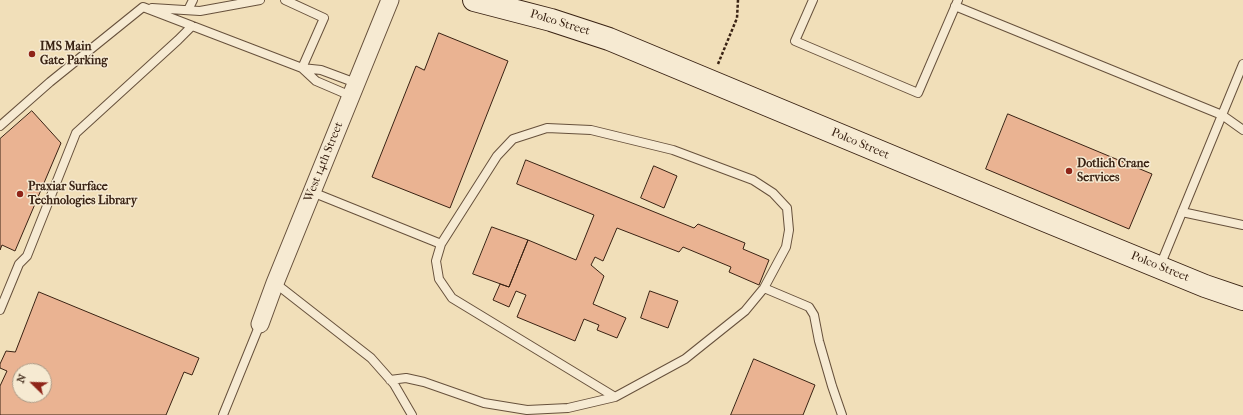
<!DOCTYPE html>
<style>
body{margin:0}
#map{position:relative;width:1243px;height:415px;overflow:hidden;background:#f1dfb9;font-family:"IM FELL French Canon",serif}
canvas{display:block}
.north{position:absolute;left:12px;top:363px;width:40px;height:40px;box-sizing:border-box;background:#f6ead2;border:1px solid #aa9a86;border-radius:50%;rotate:293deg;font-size:11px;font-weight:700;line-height:16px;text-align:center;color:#392213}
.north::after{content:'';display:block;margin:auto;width:14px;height:18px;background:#8f2418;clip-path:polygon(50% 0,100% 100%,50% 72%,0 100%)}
</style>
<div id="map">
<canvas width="1243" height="415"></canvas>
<div class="north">N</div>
</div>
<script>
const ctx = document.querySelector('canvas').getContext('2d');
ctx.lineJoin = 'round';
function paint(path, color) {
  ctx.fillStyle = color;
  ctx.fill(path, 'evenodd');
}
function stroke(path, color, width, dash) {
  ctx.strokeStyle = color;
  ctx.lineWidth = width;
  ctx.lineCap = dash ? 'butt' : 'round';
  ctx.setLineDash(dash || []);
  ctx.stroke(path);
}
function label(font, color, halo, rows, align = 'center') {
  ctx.font = font + ' "IM FELL French Canon",serif';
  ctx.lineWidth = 3;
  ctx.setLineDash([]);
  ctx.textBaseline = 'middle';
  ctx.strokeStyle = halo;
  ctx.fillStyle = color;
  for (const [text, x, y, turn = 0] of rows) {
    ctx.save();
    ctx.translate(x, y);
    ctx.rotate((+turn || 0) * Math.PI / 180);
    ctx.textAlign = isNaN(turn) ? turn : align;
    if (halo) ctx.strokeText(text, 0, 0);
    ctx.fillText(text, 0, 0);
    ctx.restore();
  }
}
const building = new Path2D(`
 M439 33 508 61 450 208 372 177 416 66 424 70Z
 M32 111 61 143 15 251 2 245 0 250V139Z
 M1008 114 1152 174 1129 229 986 169Z
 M526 160 694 228 698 224 745 243 743 249 769 260 759 285 729 272 731 267 683 247 679 252 617 228 603 261 595 257 591 265 604 276 593 304 626 318 617 338 597 330 599 325 584 319 575 341 517 317 526 295 516 291 509 307 493 300 500 284 509 287 528 240 576 260 594 215 517 184Z
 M654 166 677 176 664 208 641 198Z
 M492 227 528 240 509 287 473 274Z
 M650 291 678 301 668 328 641 318Z
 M39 292 199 358 192 375 184 372 166 415H0V386L7 371 0 368V364L6 351 15 352ZM20 371H44V395H20Z
 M754 359 815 385 803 415H731Z`);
paint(building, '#eab392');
stroke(building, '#392213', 1);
const lane = new Path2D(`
 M813 0 795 41 918 93 958 0
 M955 6 1222 115 1243 64
 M152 8 200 11 260 0
 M188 10 193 0
 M351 96 316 81 302 68 321 70 356 83
 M0 126 50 82 143 7 302 68 324 18 285 0
 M312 192 441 244
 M1182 212 1243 225
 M1160 266 1222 115 1243 130
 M275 283 371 358 394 384 412 415
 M764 288 809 307 814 315 819 341 832 386 842 415
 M0 310 19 264 27 256 76 133 178 40 192 26
 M390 380 406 378 424 382 484 403 527 410 568 408 615 397 685 359 745 311 764 288 786 247 789 230 787 208 773 193 753 180 673 150 591 130 547 128 513 139 497 156 441 244 436 261 439 279 452 298 615 397
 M223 415 260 324`);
const street = new Path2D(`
 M260 324 275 283 390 0`);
const secondary = new Path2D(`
 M474 0 551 20 609 39 1044 220 1205 286 1243 299`);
stroke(lane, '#67513c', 10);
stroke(street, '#67513c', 19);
stroke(secondary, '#392213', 24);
stroke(new Path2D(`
 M718 64 737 18 738 0`), '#392213', 2.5, [3, 2]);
stroke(lane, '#f6ead2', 8);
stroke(street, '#f6ead2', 17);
stroke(secondary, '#f6ead2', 22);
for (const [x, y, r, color] of [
 [32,54,4,"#8f2418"],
 [1069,171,4,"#8f2418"],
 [20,194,4,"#8f2418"]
]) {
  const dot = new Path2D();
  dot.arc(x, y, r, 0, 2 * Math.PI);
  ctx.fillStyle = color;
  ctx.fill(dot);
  stroke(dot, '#f6ead2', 1.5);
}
label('12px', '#392213', '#f6ead2', [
 ["Polco Street",560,23,17],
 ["Polco Street",860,144,23],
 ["West 14th Street",324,162,-68],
 ["Polco Street",1160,267,22]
]);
label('bold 12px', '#392213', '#f6ead2', [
 ["IMS Main",40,47],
 ["Gate Parking",40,61],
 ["Dotlich Crane",1077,164],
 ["Services",1077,178],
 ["Praxiar Surface",28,187],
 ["Technologies Library",28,201]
], 'left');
</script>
